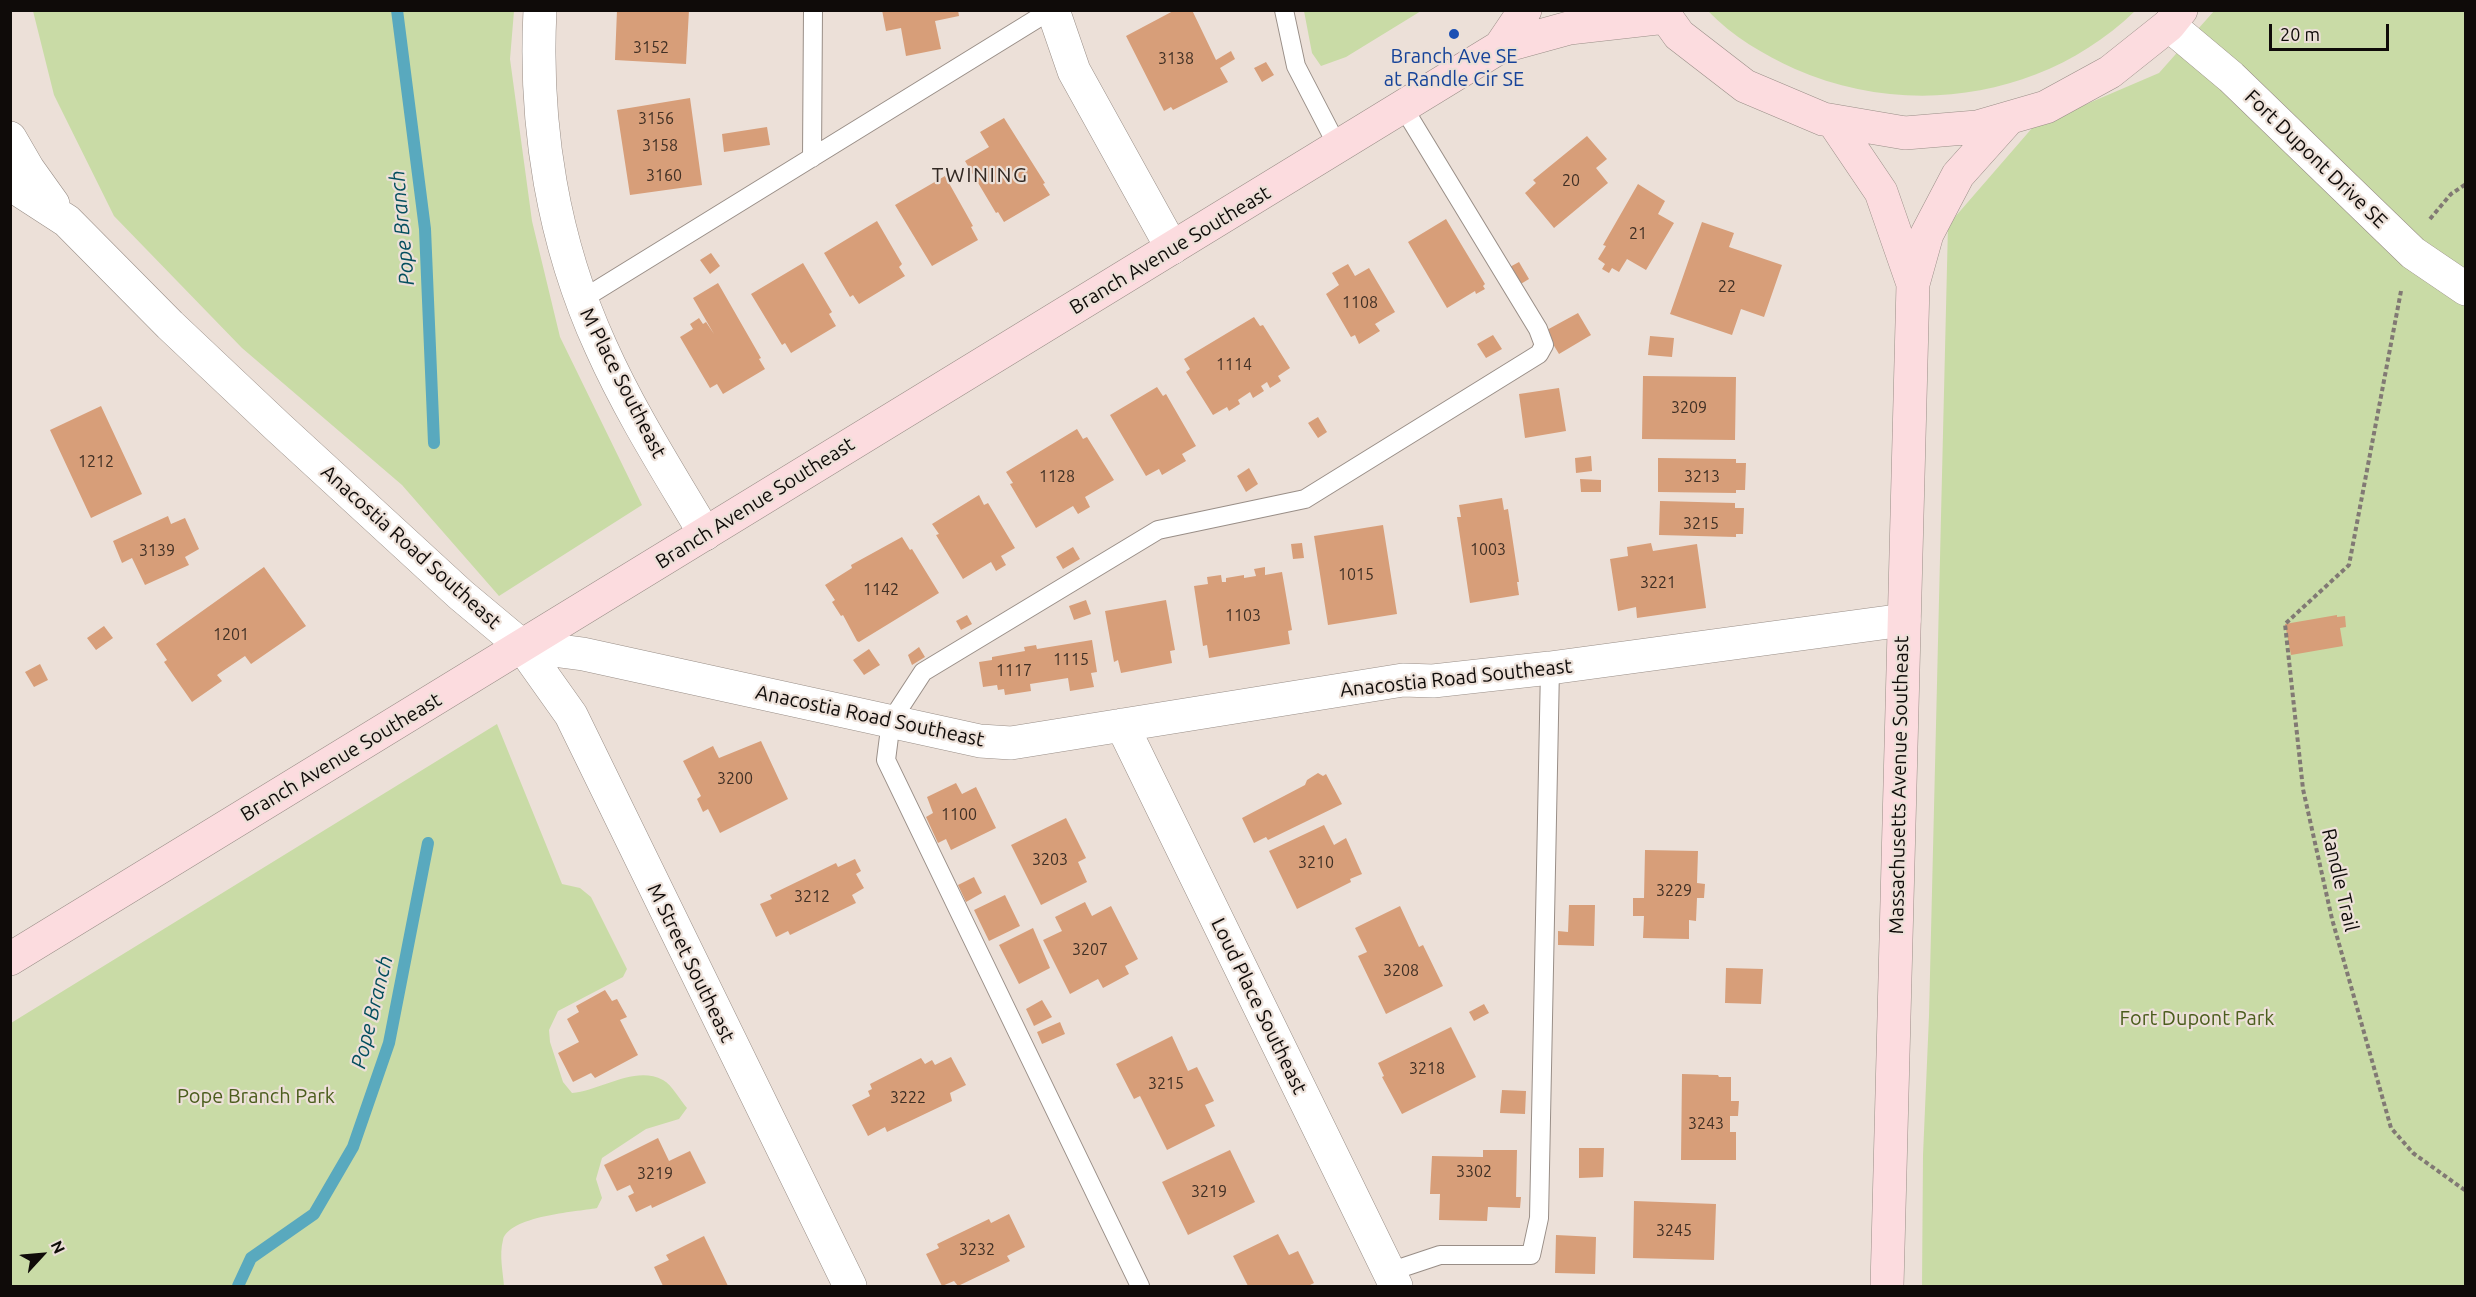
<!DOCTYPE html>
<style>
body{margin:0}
#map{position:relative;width:2476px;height:1297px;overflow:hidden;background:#ece0d8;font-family:Ubuntu,sans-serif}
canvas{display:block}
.frame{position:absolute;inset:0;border:12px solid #0f0b09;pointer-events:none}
.north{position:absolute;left:12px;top:1225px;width:60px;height:60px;-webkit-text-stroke:4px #ece0d8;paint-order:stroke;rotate:64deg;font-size:16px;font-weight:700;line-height:24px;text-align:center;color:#0f0b09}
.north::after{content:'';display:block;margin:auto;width:21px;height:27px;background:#0f0b09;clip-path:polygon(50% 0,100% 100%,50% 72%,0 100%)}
.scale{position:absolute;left:2269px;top:24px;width:120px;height:27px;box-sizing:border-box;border:3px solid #0f0b09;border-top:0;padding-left:8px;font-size:18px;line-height:21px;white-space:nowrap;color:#0f0b09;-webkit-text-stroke:4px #ece0d8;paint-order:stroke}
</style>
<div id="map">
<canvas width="2476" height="1297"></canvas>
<div class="frame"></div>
<div class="north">N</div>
<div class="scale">20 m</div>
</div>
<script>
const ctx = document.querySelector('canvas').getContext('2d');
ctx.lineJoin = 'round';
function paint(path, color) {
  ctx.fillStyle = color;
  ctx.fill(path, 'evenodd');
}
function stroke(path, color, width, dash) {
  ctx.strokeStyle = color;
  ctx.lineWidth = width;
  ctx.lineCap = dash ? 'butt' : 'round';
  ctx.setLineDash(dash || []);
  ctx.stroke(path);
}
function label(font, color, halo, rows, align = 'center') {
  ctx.font = font + ' Ubuntu,sans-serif';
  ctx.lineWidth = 4.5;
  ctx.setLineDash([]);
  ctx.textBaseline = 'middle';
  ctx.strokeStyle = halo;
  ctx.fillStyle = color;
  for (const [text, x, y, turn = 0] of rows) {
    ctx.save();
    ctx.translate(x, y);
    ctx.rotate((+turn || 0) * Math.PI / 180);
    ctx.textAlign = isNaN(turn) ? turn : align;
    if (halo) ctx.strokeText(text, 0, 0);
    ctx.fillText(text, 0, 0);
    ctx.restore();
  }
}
paint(new Path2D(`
 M33 11H514L510 59 532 221 560 337 642 505 499 596 402 485 242 348 114 216 54 95Z
 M1304 11V10L1421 11 1346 57 1321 66 1312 53Z
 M1708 11H2135C2045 98 1909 119 1795 69 1764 55 1732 36 1708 11Z
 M2214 11H2465V1286H1922L1923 1155 1929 1016 1948 225 2033 127 2159 73Z
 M497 724 562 884 580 888 591 897 627 969 623 977 558 1011 549 1030 550 1042 563 1082 572 1093C601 1091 634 1065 663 1080 672 1085 680 1100 687 1108L679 1119 646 1129 602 1158 596 1179 602 1198 597 1208C575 1212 509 1216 503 1240 499 1255 503 1272 504 1286H11V1023Z`), '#c9dba6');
stroke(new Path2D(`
 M397 10 425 229 434 443
 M238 1286 251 1258 314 1214 353 1147 389 1043 428 843`), '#59a9be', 12);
paint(new Path2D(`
 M617 10H689L686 64 615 60Z
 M882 10H958L959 16 935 21 941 49 906 56 901 28 886 31Z
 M1175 10H1192L1216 60 1231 51 1235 59 1220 68 1228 82 1173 110 1171 107 1164 111 1126 36Z
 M1266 62 1274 75 1262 82 1254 68Z
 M690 98 702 185 630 195 617 110Z
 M1004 118 1045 183 1043 184 1050 195 1004 222 998 212 996 213 965 161 989 147 980 132Z
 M767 127 770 145 724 152 722 134Z
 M1587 136 1607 159 1596 168 1608 183 1554 228 1525 193 1536 183 1533 180Z
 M945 176 973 226 971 227 978 240 932 266 895 205Z
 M1638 184 1665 201 1658 214 1674 223 1646 270 1627 259 1619 272 1612 268 1609 273 1602 269 1605 264 1598 259 1606 246 1603 245Z
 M1446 219 1485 284 1483 286 1485 289 1476 294 1475 291 1447 308 1408 242Z
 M877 221 902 264 899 267 905 276 859 304 853 295 850 297 824 253Z
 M1702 222 1734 233 1729 247 1782 265 1764 317 1741 309 1732 335 1670 314Z
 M711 253 720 266 710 274 700 260Z
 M1519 262 1529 279 1519 285 1508 268Z
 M803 263 832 312 829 314 836 326 791 353 785 343 782 345 751 294Z
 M1348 264 1355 276 1369 268 1395 312 1375 324 1380 331 1359 344 1355 335 1351 337 1326 294 1339 285 1332 273Z
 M718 283 761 358 759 359 765 369 723 394 717 384 710 388 680 337 693 329 690 324 699 318 703 324 706 322 714 334 693 298Z
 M1578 313 1591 335 1559 354 1545 331Z
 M1254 317 1260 326 1263 325 1290 368 1278 376 1281 381 1270 388 1267 382 1261 386 1264 391 1253 398 1250 392 1238 400 1240 404 1229 411 1227 407 1213 415 1186 372 1190 369 1184 359Z
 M1493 335 1502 349 1486 358 1477 344Z
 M1650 336 1674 338 1672 357 1648 355Z
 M1643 376 1736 377 1735 440 1642 439Z
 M1157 387 1163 396 1166 394 1196 446 1182 454 1186 461 1162 475 1159 469 1146 476 1110 415Z
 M1559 388 1566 431 1525 438 1519 394Z
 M101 406 142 494 91 518 50 430Z
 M1318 417 1327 432 1318 438 1308 423Z
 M1077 429 1083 439 1087 437 1114 480 1085 497 1090 507 1078 514 1073 506 1036 528 1010 484 1013 483 1006 472Z
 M1591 456 1592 471 1576 473 1575 458Z
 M1658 458 1736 459V463H1746L1745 490H1736V493L1658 492Z
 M1249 468 1258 484 1246 492 1237 476Z
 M1580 479 1601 480V492H1581Z
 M979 495 984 505 988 503 1015 548 1001 556 1006 565 996 571 991 562 963 579 936 535 939 534 932 524Z
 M1502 498 1504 510 1508 509 1519 582H1517L1519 595 1470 603 1457 517H1461L1459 505Z
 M1660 501 1735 503V508H1744L1743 534H1736V537L1659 535Z
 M168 516 171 524 185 518 199 549 185 557 189 565 145 585 132 558 122 563 113 541Z
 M1383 525 1397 614 1328 625 1314 536Z
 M902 537 910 550 912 549 939 593 859 642 857 641 843 615 841 616 832 602 835 600 825 585 852 568 851 565Z
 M1302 543 1304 558 1293 559 1291 544Z
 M1651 543 1653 551 1697 544 1706 608 1637 618 1636 607 1618 611 1610 559 1628 556 1627 547Z
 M1073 547 1080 559 1063 569 1056 557Z
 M264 567 306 626 251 664 245 656 217 675 222 681 192 702 164 662 167 660 156 644Z
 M1265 567V575L1282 572 1292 630 1288 631 1290 644 1209 658 1207 645 1203 646 1194 586 1208 584 1207 577 1221 575 1222 582H1226V578L1244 575V578L1256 576 1254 569Z
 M1086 600 1091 614 1074 620 1069 606Z
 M1166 600 1175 650 1170 651 1172 663 1121 673 1118 660 1114 662 1105 611Z
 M967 615 972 624 961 630 956 621Z
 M2337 615V617L2345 616 2346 627 2340 628 2343 646 2291 655 2285 624Z
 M104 626 113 638 96 650 87 638Z
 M1092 640 1097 672 1091 673 1094 687 1070 691 1068 678 1030 684 1031 691 1005 695 1004 689 998 690 997 685 983 687 979 662 992 660V657L1025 651 1024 647 1036 645 1037 649Z
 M919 647 925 657 912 665 908 655Z
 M869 649 880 665 864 675 853 660Z
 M40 664 48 680 34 687 25 672Z
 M761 741 788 799 720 833 708 809 703 812 697 799 701 796 683 761 713 746 719 758Z
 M1318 773 1323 776 1326 774 1342 804 1268 840 1266 837 1254 843 1242 818 1305 785 1307 780Z
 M956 783 962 794 976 787 996 828 951 850 946 839 938 843 926 817 933 813 927 797Z
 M1066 818 1086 858 1078 862 1087 882 1041 905 1011 845Z
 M1324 825 1334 845 1346 838 1362 874 1350 879 1351 882 1297 909 1269 851Z
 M1645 850 1698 851 1697 883 1705 884 1704 898H1697L1696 921 1689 920V939L1643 938 1644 916H1633V898H1644Z
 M855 859 861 871 856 874 864 888 852 895 856 903 790 935 788 931 776 937 760 904 772 899 770 895 836 863 838 867Z
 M974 877 982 893 966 902 958 885Z
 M1005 895 1020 926 989 941 974 910Z
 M1085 902 1092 916 1111 906 1138 959 1125 966 1129 974 1103 988 1098 979 1070 994 1043 940 1062 931 1055 917Z
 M1569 905H1595L1594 946 1558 945V931L1568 932Z
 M1400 906 1419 947 1423 945 1443 986 1386 1014 1358 956 1367 952 1355 928Z
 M1033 928 1050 968 1019 984 999 945Z
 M1726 968 1763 969 1761 1004 1725 1003Z
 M605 990 612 1001 617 999 627 1017 620 1020 638 1055 595 1078 591 1073 573 1082 558 1053 579 1042 567 1019 579 1012 576 1006Z
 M1042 1000 1052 1017 1034 1026 1026 1009Z
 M1484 1004 1489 1013 1474 1021 1469 1012Z
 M1060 1022 1065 1034 1042 1044 1037 1032Z
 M1451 1027 1476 1077 1402 1114 1382 1077 1384 1076 1378 1063Z
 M1172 1036 1188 1071 1197 1067 1214 1101 1205 1105 1215 1126 1167 1150 1140 1096 1134 1099 1116 1064Z
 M951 1057 966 1085 950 1093 952 1101 887 1132 885 1127 868 1136 852 1105 870 1096 868 1091 872 1089 870 1084 921 1058 925 1064 932 1060 935 1065Z
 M1682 1074 1718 1075 1719 1077H1731V1101H1739L1738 1116H1730V1132H1736V1160H1681Z
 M1502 1090 1526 1091 1525 1114 1500 1113Z
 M658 1138 669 1161 690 1151 706 1183 652 1208 651 1205 636 1212 628 1196 634 1193 630 1185 617 1191 604 1165Z
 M1579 1148H1604L1603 1177 1579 1178Z
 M1230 1150 1255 1202 1188 1235 1162 1182Z
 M1483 1150H1517L1516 1197H1521L1520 1208 1488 1207 1487 1221 1439 1220 1440 1194H1430L1432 1156 1483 1157Z
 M1634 1201 1716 1204 1714 1260 1633 1258Z
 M1009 1214 1025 1247 1007 1256 1010 1261 958 1286 954 1281 942 1286 926 1254 939 1248 937 1244 989 1219 991 1223Z
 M1278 1234 1289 1255 1298 1251 1314 1283 1308 1286H1248L1233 1256Z
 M1556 1235 1596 1237 1595 1274 1555 1273Z
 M704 1236 728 1286H663L654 1267 669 1260 666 1255Z`), '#d79e79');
const lane = new Path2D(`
 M1284 10 1296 66 1338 147
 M812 158 813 10
 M581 300 1051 10
 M1389 1272 1440 1255H1531L1539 1218 1550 668
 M1140 1286 886 760 891 721 923 672 1158 530 1305 499 1539 354 1544 345 1538 329 1403 107`);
const street = new Path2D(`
 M540 10C534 126 553 242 601 347 630 412 669 473 705 534
 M1053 10 1074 71 1172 248
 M2169 25 2231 77 2413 253 2466 289
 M10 138 28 169 53 204
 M10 184 67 221 170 325 277 426 461 595 522 646 583 654 980 741 1011 743 1403 680 1433 681 1550 668 1904 620
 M522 646 571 715 850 1286
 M1122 725 1396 1286`);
const secondary = new Path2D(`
 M1661 10 1679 35 1745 86 1823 119 1905 133 1977 127 2046 107 2110 72 2169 25 2181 10
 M1500 47 1525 10
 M1833 121 1881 192 1913 284
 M10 959 1500 47 1569 28 1666 17
 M1887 1286 1913 284 1927 234 1958 175 2009 118`);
stroke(lane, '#998e87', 20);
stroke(street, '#998e87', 34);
stroke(secondary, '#998e87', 34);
stroke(new Path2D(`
 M2430 219 2451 194 2466 184
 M2401 291 2349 565 2285 624 2303 789 2332 919 2391 1128 2413 1153 2466 1191`), '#817974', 4, [4.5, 3]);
stroke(lane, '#fff', 18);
stroke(street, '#fff', 33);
stroke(secondary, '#fcdcdf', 33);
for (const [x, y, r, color] of [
 [1454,34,6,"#1a4fb4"]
]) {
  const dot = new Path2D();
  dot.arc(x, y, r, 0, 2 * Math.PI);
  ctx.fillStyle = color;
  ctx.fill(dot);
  stroke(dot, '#ece0d8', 2);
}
label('16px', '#413025', null, [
 ["3152",651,48],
 ["3138",1176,59],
 ["3156",656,119],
 ["3158",660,146],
 ["3160",664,176],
 ["20",1571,181],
 ["21",1638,234],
 ["22",1727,287],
 ["1108",1360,303],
 ["1114",1234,365],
 ["3209",1689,408],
 ["1212",96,462],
 ["1128",1057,477],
 ["3213",1702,477],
 ["3215",1701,524],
 ["1003",1488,550],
 ["3139",157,551],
 ["1015",1356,575],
 ["3221",1658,583],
 ["1142",881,590],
 ["1103",1243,616],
 ["1201",231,635],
 ["1115",1071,660],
 ["1117",1014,671],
 ["3200",735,779],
 ["1100",959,815],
 ["3203",1050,860],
 ["3210",1316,863],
 ["3229",1674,891],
 ["3212",812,897],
 ["3207",1090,950],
 ["3208",1401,971],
 ["3218",1427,1069],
 ["3215",1166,1084],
 ["3222",908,1098],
 ["3243",1706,1124],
 ["3302",1474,1172],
 ["3219",655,1174],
 ["3219",1209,1192],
 ["3245",1674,1231],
 ["3232",977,1250]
]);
label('20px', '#164399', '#ece0d8', [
 ["Branch Ave SE",1454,56],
 ["at Randle Cir SE",1454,79]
]);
label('20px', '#0f0b09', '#ece0d8', [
 ["Fort Dupont Drive SE",2316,159,44],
 ["Branch Avenue Southeast",1170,250,-31],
 ["M Place Southeast",623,383,63],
 ["Branch Avenue Southeast",755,503,-32],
 ["Anacostia Road Southeast",411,547,42],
 ["Anacostia Road Southeast",1456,678,-6],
 ["Anacostia Road Southeast",870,716,12],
 ["Branch Avenue Southeast",341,757,-31],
 ["Massachusetts Avenue Southeast",1899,785,-89],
 ["Randle Trail",2340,880,77],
 ["M Street Southeast",691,963,64],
 ["Loud Place Southeast",1259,1006,64]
]);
label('20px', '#4b5d1d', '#ece0d8', [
 ["Fort Dupont Park",2197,1018],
 ["Pope Branch Park",256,1096]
]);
ctx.letterSpacing = '1.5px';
label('21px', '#322923', '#ece0d8', [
 ["TWINING",980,175]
]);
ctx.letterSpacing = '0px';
label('italic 21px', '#044e5e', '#ece0d8', [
 ["Pope Branch",402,228,-95],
 ["Pope Branch",372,1012,-76]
]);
</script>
